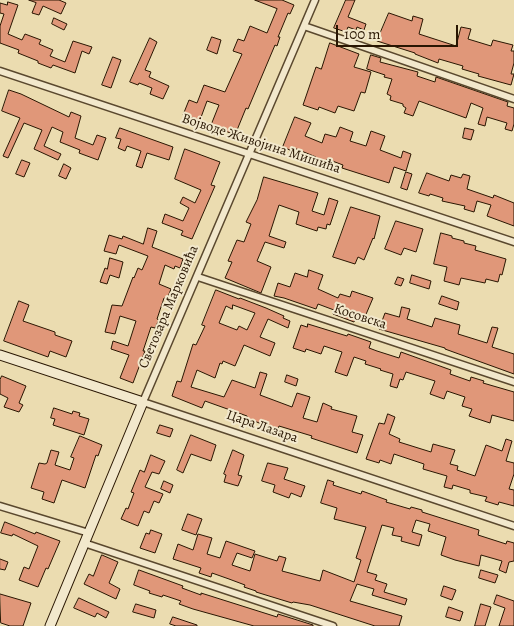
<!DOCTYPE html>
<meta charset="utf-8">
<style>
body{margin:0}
#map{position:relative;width:514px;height:626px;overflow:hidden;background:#ebdcb0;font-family:Alegreya,serif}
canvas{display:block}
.scale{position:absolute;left:336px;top:25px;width:122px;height:22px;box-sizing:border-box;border:2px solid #291602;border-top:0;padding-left:6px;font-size:15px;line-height:18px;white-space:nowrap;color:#291602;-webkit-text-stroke:4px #f2e8cc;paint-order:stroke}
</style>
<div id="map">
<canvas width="514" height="626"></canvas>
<div class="scale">100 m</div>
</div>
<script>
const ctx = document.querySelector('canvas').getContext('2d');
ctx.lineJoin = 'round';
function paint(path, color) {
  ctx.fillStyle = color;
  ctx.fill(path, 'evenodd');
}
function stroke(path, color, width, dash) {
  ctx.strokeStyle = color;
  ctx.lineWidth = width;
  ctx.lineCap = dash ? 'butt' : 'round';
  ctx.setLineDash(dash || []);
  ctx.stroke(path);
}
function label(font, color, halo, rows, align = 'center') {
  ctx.font = font + ' Alegreya,serif';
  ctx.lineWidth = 4;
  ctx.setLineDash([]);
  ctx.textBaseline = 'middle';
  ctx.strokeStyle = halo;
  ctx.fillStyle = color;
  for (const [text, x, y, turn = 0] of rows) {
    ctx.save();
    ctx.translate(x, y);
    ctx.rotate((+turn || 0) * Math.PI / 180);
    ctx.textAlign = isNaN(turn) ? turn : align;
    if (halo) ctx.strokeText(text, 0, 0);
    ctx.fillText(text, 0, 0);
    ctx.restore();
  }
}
const building = new Path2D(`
 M29 0H59L66 3 61 14 43 6 39 15 32 13 36 3Z
 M255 0H282L294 5 290 14 288 13 278 37H280L277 46 275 45 248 109 246 108 235 135 211 125 219 105 207 101 200 120 183 115 189 100 197 103 204 85 225 92 242 54 233 51 238 39 244 41 250 26 267 33 277 9Z
 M346 0H355L348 17 366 24 364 30 357 27 356 30 348 27 346 32 334 28Z
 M8 2 18 5 8 34 22 40 25 34 41 40 39 44 53 50 50 56 65 62 73 41 92 47 89 54 82 51 75 73 53 65 51 68 38 63V61L18 53 19 50 0 43V26L4 14 0 13V3L7 5Z
 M389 13 412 21 413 16 423 19 419 34 456 46 461 27 471 29 468 39 491 46 493 40 513 45 511 51H514V63L511 74H514L511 85 478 76 479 74 462 69 463 66 439 59 438 63 415 54V53L377 41Z
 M54 18 67 24 64 30 52 24Z
 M212 37 221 40 217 54 207 50Z
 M150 38 157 42 145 70 151 72 149 77 169 86 163 99 150 94 152 88 139 83 138 85 130 82Z
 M330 43 359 54 354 67 371 72 365 93 361 92 354 111 338 106 335 113 319 107 318 110 303 105 316 67 321 69Z
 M371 55 381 58 380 62 418 72 417 76 435 82 436 77 508 102 507 106 514 108V124L512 131 505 129 507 123 487 117 485 126 478 124 483 108 471 103 466 118 419 101 413 116 404 113 406 108 403 106V104L390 100 391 96 387 94 392 79 384 77 385 75 367 69Z
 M113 57 121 60 111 88 102 85Z
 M9 90 21 94 69 117 71 112 81 116 75 138 93 145 97 135 106 138 98 160 79 153 80 150 60 142 63 132 52 127 44 146 61 154 58 160 34 149 42 130 24 123 8 158 3 156 20 118 2 111Z
 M295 117 311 123 305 136 322 143 325 134 336 137 340 127 353 132 350 141 366 146 371 131 385 136 380 150 401 158 403 151 411 154 406 171 394 167 389 183 342 168 343 165 327 159 326 163 315 159 316 157 294 148 292 151 283 147Z
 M120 128 173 147 169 160 147 153 142 168 136 166 141 151 127 146 125 151 118 148 121 139 116 138Z
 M465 128 474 130 471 140 463 138Z
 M185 149 220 162 211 185 215 186 192 239 181 235 183 231 162 223 165 214 183 221 189 208 180 203 183 197 195 203 201 190 175 179Z
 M22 160 30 163 24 177 16 174Z
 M64 164 71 168 66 179 59 176Z
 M406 172 412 174 407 190 401 188Z
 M427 173 449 181 451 175 461 178 463 174 470 176 467 189 493 198 494 195 514 203V226L487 216 491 205 477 201 474 212 464 209 465 206 442 201 443 198 430 194 429 196 419 193Z
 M264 177 318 193 312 211 324 215 329 198 338 201 330 225 327 224 326 229 318 227 317 231 296 224 299 212 279 205 269 236 286 242 284 248 265 242 257 261 271 267 261 293 225 278 232 262 228 261 237 240 244 242 251 224 246 222 257 200Z
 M351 207 380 216 374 239 373 238 364 260 358 257 355 264 333 257Z
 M396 221 423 229 416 252 404 248 401 255 385 249Z
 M148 228 157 231 152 247 183 259 180 268 175 266 174 269 165 265 159 284 171 289 167 299 164 298 157 319 159 320 155 328 151 327 143 351H145L133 383 120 378 129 355 111 349 113 341 128 346 136 321 120 316 115 334 105 332 112 305 122 306 133 277 134 278 138 268 142 270 148 256 119 245 116 254 104 251 109 235 122 239 123 236 143 244Z
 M441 233 452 236V238L464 241V243L476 246 475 250 506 259 502 275 500 274 498 282 486 279 485 283 461 278 459 285 444 281 447 267 434 264Z
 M110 258 123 262 119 278 110 275 107 284 100 282 105 268 107 269Z
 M309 270 323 275 318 289 338 298 340 294 350 297 352 291 373 298 364 319 356 317 354 322 333 314 334 310 318 304 316 309 284 298 274 296 278 283 290 287 295 273 307 277Z
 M412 275 431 281 429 289 410 283Z
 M398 277 404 279 401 286 395 284Z
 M216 290 239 299 240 298 266 308 284 316 283 318 290 321 288 328 268 319 260 337 275 343 270 356 244 345 235 366 223 361 222 364 220 363 215 378 197 370 191 387 224 397 232 380 255 388 260 372 267 374 260 395 292 407 297 393 310 397 303 418 317 422 323 403 332 407 331 409 357 416 352 432 363 435 357 453 311 438 312 436 279 426 277 431 264 427V425L247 418V416L205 401 202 408 172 396 177 381 181 382 193 344 196 345 205 326 202 325ZM233 305 255 313 247 330 239 326 237 330 219 323 226 306 232 309Z
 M442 296 459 302 457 310 439 304Z
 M19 301 29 305 23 321 55 332V335L72 341 66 357 50 351 48 357 4 341Z
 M402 307 410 309 407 319 432 327 435 318 460 325 458 334 487 343 492 327 498 328 492 347 514 354V374L445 349V348L379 329 385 313 399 317Z
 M308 324 347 336 348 334 371 342 369 348 377 351 399 358 401 352 451 370 450 374 470 381 471 377 484 381 483 383 514 392V421L492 415 490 423 469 416 472 409 462 406 465 397 447 391 444 399 430 394 435 381 406 372 403 380 400 379 397 388 390 386 393 374 380 370 381 369 365 364 366 361 354 357 347 376 335 372 342 352 324 346 321 354 306 349 305 352 293 348 301 325 307 327Z
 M287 375 298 379 296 386 285 382Z
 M2 376 26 386 19 403 23 405 19 412 4 407 8 398 0 394V380Z
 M54 408 72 414 73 411 80 413 79 416 89 419 84 435 53 425 55 419 51 418Z
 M388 414 395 417 389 434 400 439 399 442 431 452 433 444 455 450 450 464 458 466 457 470 475 476 486 445 502 451 506 439 512 441 506 461 514 463V474L509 489 514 490V506L499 502 498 505 485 501 487 497 470 493V490L453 485 452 489 444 487 447 476 423 469 424 464 394 454 391 464 380 460 379 463 366 459 379 423 384 424Z
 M160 425 173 429 170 437 157 433Z
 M191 435 216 445 211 461 191 454 183 473 177 470Z
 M80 436 102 445 98 456 96 455 85 488 62 480 54 503 42 499 44 492 31 488 39 463 45 464 47 463 51 450 59 452 55 465 70 470 74 458 71 457Z
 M233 450 244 455 238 475 242 476 238 486 224 482 226 475 224 474Z
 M151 455 165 461 159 474 152 472 145 487 163 494 159 503 154 501 149 513 144 511 138 526 121 519 126 508 128 509 134 493 131 492 140 470 144 472Z
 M268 463 288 468 284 479 305 486 301 497 291 493 289 498 273 492 275 485 262 481Z
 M328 480 334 482 333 485 361 494 362 491 387 500 386 502 410 509 411 507 422 510V512L479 530 478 535 506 544 507 541 514 543V561L509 562 506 573 499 570 502 561 481 555 479 566 455 560 441 555 446 537 428 531 430 524 416 520 412 532 422 535 419 546 401 541 402 537 392 535 394 528 382 525 367 572 377 575 375 580 387 584 384 592 407 599 405 605 372 595 374 589 357 584 350 601 402 616 399 626H375L310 605 293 602 292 603 256 592V591L244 587 245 585 229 579 212 573 211 577 199 573 201 568 173 559 178 544 193 550 198 534 212 538 207 554 220 558 226 541 255 551 252 558 237 553 232 565 250 571 255 554 277 561 279 556 286 558 282 571 320 581 323 570 354 582 361 560 356 558 366 527 334 519 337 508 321 503Z
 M164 481 173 485 170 493 161 489Z
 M188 514 202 519 196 535 182 530Z
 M5 522 35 534 36 532 60 541 48 569 46 568 38 587 19 580 24 567 29 569 38 546 13 534 12 536 1 533Z
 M151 530 162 534 155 553 140 548 146 533 149 534Z
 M102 555 118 562 109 583 120 589 116 599 84 584 89 574 93 576Z
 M0 559 8 562 5 570 0 569Z
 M139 570 183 586 182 588 201 595V593L277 617 278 614 313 625V626H254L193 609 179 604 181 601 163 595 162 597 149 593 150 591 134 585Z
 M481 570 498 575 495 583 479 578Z
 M444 586 456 590 452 600 441 596Z
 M0 594 31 603 23 626H10L1 623Z
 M497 595 514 601V626H499L505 608 494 604Z
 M79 598 109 612 106 618 97 613 95 617 74 608Z
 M136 604 156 610 154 618 133 612Z
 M481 604 491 607 485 626H475Z
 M449 607 463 612 460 621 446 617Z
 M173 617 197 625V626H176L170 624Z`);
paint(building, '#e09779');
stroke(building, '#291602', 1);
const street = new Path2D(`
 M315 0 143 402 514 526
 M304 26 514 99
 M0 71 514 242
 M198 277 514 382
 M0 506 89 533
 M84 543 333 626`);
const secondary = new Path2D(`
 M0 355 143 402 50 626`);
stroke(street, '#5a482e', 9);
stroke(secondary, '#291602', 11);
stroke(street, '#f2e8cc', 6);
stroke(secondary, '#f2e8cc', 9);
label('14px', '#291602', '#f2e8cc', [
 ["Војводе Живојина Мишића",261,144,18],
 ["Светозара Марковића",169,307,-67],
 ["Косовска",360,317,18],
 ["Цара Лазара",262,427,19]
]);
</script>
